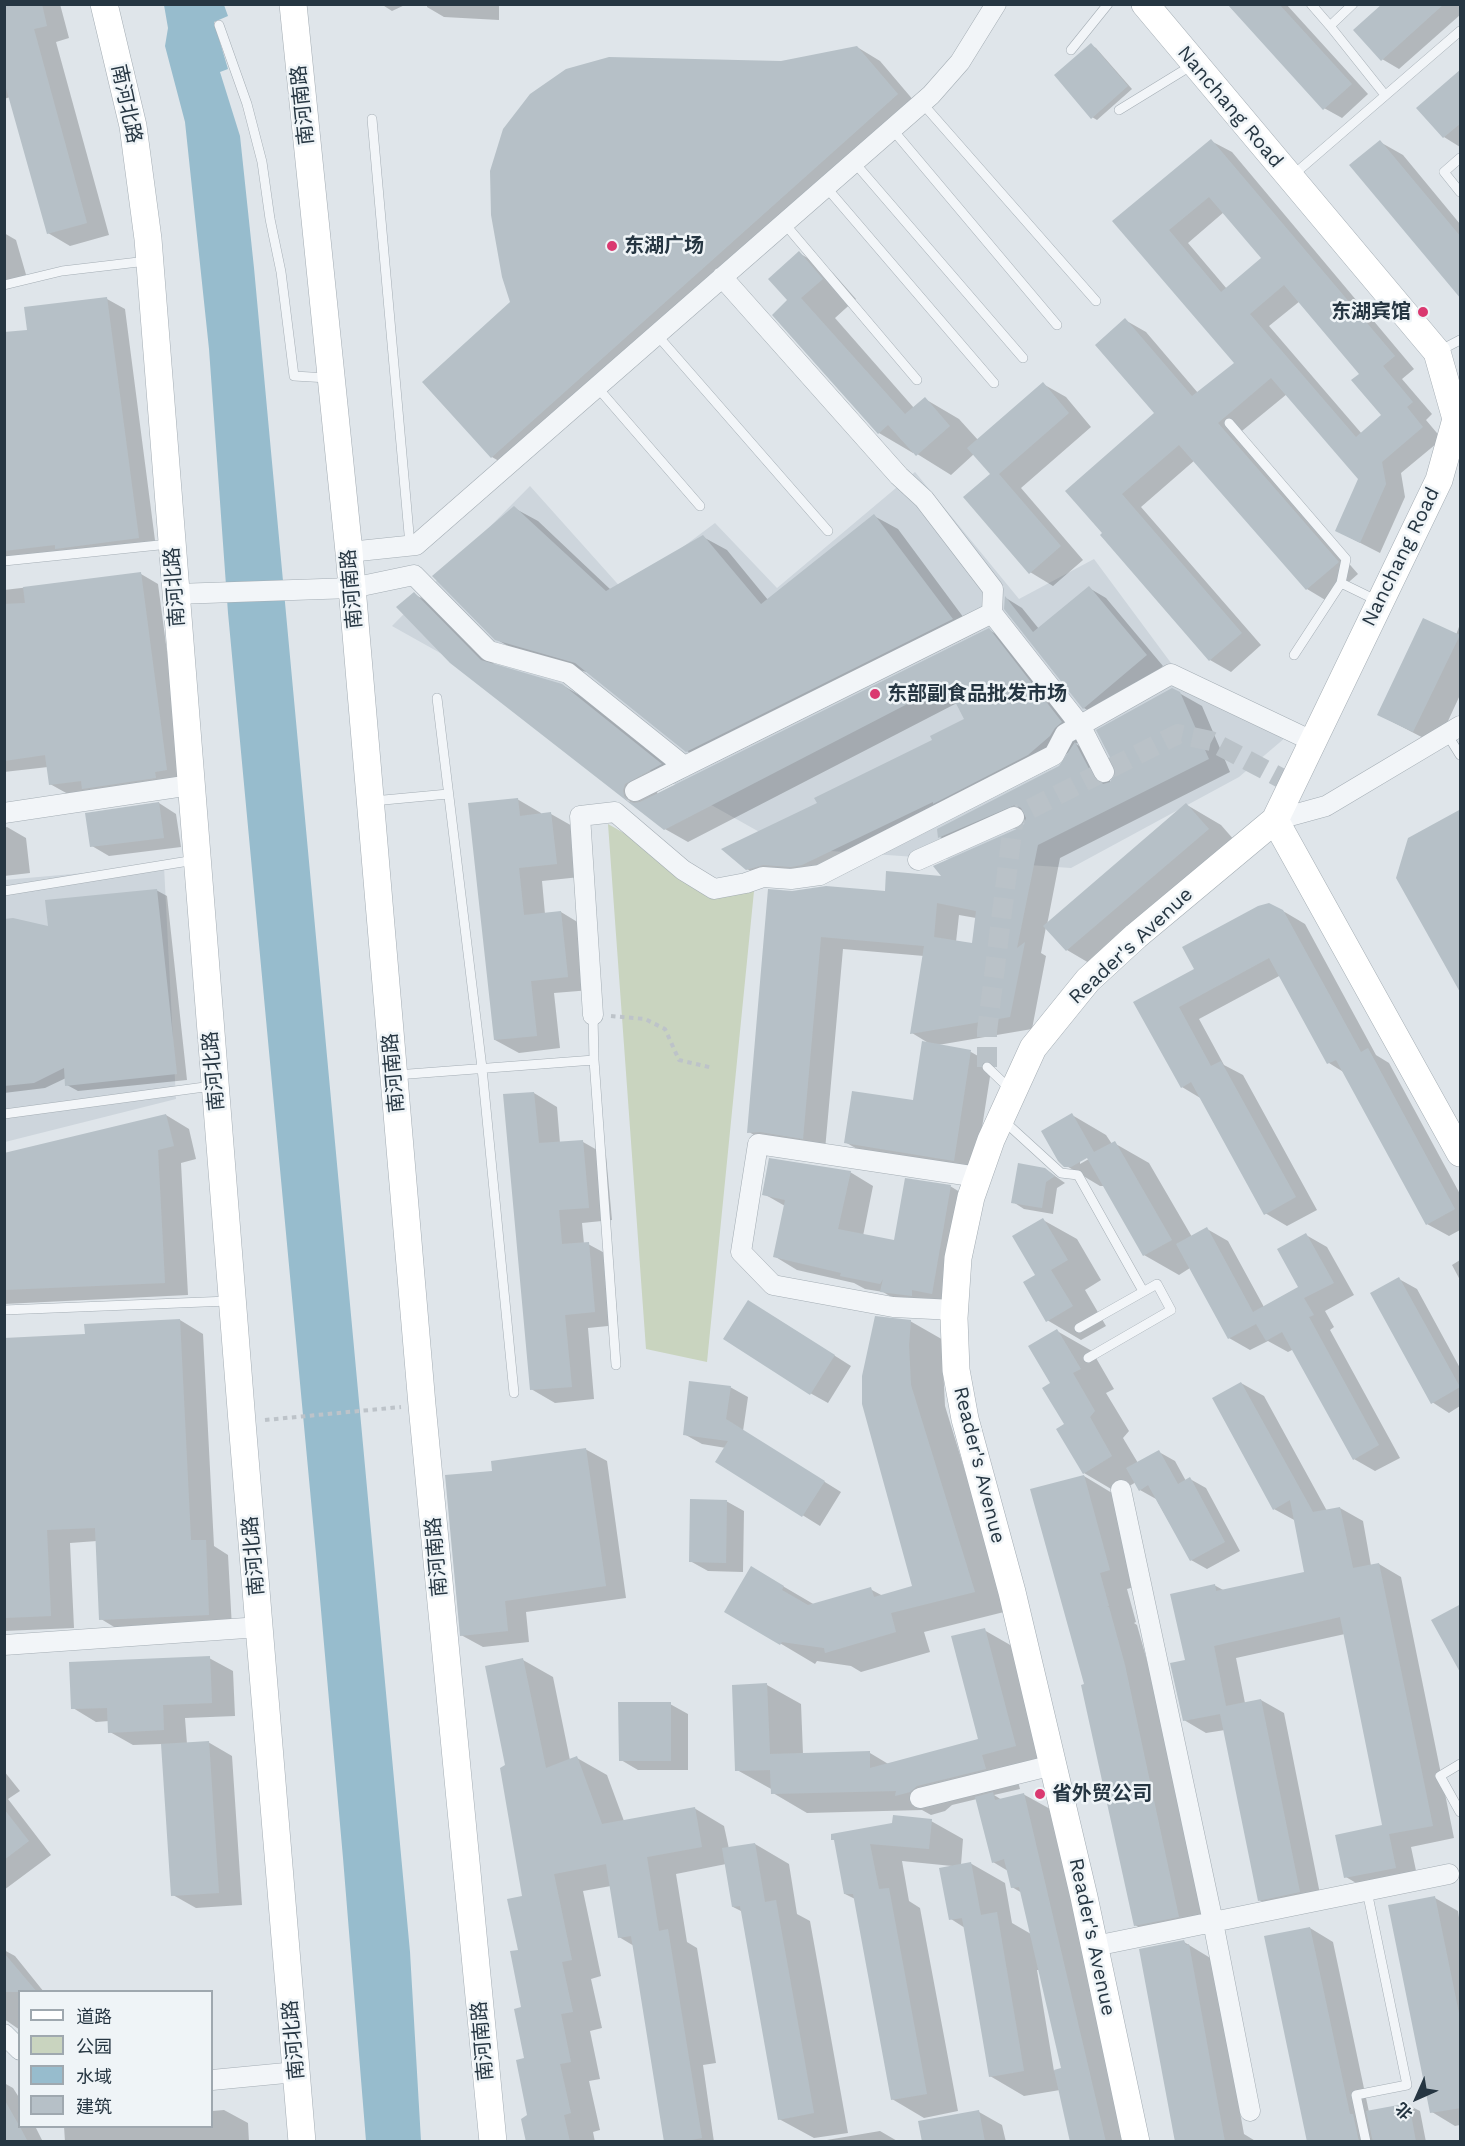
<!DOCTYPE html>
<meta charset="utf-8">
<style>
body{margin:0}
#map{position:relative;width:1465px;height:2146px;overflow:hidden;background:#dfe5ea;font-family:"Work Sans","Noto Sans SC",sans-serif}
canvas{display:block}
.frame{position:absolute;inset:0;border:6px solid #263642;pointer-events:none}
.legend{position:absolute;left:18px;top:1990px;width:195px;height:138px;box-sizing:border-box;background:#eff4f7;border:2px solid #9fa8af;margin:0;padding:8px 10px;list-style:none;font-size:18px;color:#263642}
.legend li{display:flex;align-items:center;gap:12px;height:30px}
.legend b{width:30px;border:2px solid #9fa8af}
.north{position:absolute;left:1387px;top:2068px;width:60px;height:60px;-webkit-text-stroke:4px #eff4f7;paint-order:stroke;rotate:225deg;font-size:16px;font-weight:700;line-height:24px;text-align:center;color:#263642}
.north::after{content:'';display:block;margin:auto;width:21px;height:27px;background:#263642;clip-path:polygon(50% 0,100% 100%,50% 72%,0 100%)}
</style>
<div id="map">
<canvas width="1465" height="2146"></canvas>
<div class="frame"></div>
<ul class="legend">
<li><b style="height:8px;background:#fff"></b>道路</li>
<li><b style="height:16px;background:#c9d4bf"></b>公园</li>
<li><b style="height:16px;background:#97bccd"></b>水域</li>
<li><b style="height:16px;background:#b6c0c7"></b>建筑</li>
</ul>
<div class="north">北</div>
</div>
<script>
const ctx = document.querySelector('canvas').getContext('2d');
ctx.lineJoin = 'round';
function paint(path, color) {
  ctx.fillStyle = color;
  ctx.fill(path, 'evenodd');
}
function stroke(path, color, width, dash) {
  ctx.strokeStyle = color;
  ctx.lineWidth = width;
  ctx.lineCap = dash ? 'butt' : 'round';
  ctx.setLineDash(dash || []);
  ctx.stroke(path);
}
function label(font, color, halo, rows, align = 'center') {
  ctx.font = font + ' "Work Sans","Noto Sans SC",sans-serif';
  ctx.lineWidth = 5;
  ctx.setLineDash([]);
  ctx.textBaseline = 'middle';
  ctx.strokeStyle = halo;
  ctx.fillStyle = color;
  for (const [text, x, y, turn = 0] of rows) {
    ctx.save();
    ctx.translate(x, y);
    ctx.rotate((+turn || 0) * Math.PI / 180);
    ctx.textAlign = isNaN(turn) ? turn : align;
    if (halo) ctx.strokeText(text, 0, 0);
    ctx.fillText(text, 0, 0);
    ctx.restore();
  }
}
paint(new Path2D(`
 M915 472 1019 599 1094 559 1171 663 1299 726 1239 777 1071 868 788 848 392 626 530 486 624 591 715 523 777 588Z
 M164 866 176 1099 5 1142 4 880Z`), '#cdd5dc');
paint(new Path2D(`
 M608 824 710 882 754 891 707 1362 646 1349Z`), '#c9d4bf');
paint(new Path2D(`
 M164 5H224L228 16 214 22 228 69 220 72 240 136 254 268 410 1952 421 2141H366L343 1858 316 1554 228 613 209 349 185 122 165 46 168 28Z`), '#97bccd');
paint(new Path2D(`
 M4 4H60L69 38 56 42 109 235 70 246 48 233 10 97 4 99Z
 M381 4H407L392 11Z
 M427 4H499V20L444 17 427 7Z
 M1229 4H1286L1368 94 1342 118 1324 108Z
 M1384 4H1460V15L1399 69 1382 59Z
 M1091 45 1096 48 1132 89 1097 120 1092 117Z
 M857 47 880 61 920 108 516 471 492 457 424 382 781 62Z
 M1460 71V147L1444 137Z
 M1211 141 1232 152 1414 369 1402 379 1432 414 1426 420 1442 439 1401 473 1405 497 1380 553 1337 531 1360 479 1287 394 1237 435 1358 574 1327 601 1307 589 1195 460 1141 507 1261 645 1231 672 1210 660 1102 535 1156 413 1125 320 1146 332 1198 393 1236 363 1114 221ZM1224 212 1264 258 1227 289 1188 243ZM1300 301 1361 374 1383 415 1362 434 1269 326Z
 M1380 142 1403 155 1460 224V295Z
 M4 233 16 240 27 278 4 284Z
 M799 253 833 273 856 299 835 318 914 408 925 399 959 419 978 440 1043 384 1066 397 1091 427 1021 488 1083 560 1053 586 1030 572 992 474 974 454 951 475 914 452 913 453 879 433 789 301Z
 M107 299 125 309 156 548 4 558V334L29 331Z
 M514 508 538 521 611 590 703 537 727 550 768 600 874 516 898 529 975 633 710 765 687 751 590 673 520 653 496 639Z
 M141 574 158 584 184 780 68 794 50 784 48 767 4 772V590Z
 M1089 588 1106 598 1163 666 1101 718 1084 708 1006 598 1022 608 1039 629Z
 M414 594 437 607 495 665 562 685 586 699 684 778 657 792 658 795 989 630 1012 643 1084 735 1076 744 1097 757 1111 783 1179 693 1202 706 1230 772 1060 858 1047 925 1187 805 1221 825 1242 849 1101 970 1067 950 1046 927 1041 953 1046 956 1032 1029 938 1045 971 1052 992 1064 975 1172 866 1154 845 1142 914 1102 930 1044 912 1033 924 956 843 949 825 1150 771 1145 749 1132 770 891 886 893 944 878 1020 829 1028 821 962 850 940 837 1061 767 1069 752 1051 768 957 816 955 815 771 882 747 869 819 804 934 741 966 720 957 703 688 842 665 829 451 662ZM959 915 976 918 974 944 956 942Z
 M1460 624V695L1437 745 1379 715 1456 635Z
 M517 799 541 813V815L551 814 574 827 580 877 542 881 545 914 561 912 584 926 591 990 554 993 560 1048 519 1053 495 1040Z
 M159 803 176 814 181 847 109 856 92 846Z
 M7 827 26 838 30 873 4 876V828Z
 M156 890 167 896 187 1080 78 1091 67 1085 66 1078 45 1088 4 1093V920L50 927Z
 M1283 911 1305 924 1376 1055 1389 1063 1460 1194V1230L1449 1236 1427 1224 1345 1073 1329 1063 1281 975 1199 1019 1224 1065 1243 1075 1317 1210 1287 1226 1265 1213 1202 1099 1182 1087 1136 1003 1196 970Z
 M534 1093 557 1107 560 1143 583 1142 606 1155 612 1220 582 1223 584 1244H588L612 1257 618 1325 588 1328 594 1399 555 1403 531 1389Z
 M166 1115 189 1129 196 1159 181 1163 188 1295 4 1304V1155Z
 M1072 1115 1106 1135 1112 1144 1114 1143 1149 1163 1192 1237 1207 1229 1228 1241 1264 1307 1300 1288 1306 1235 1327 1247 1354 1295 1325 1311 1334 1327 1330 1330 1400 1458 1375 1471 1354 1459 1294 1349 1288 1352 1268 1341 1250 1350 1229 1338 1190 1268 1179 1275 1144 1255 1105 1186H1100L1065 1165ZM1093 1153 1094 1156 1080 1164V1160Z
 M1045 1169 1065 1183 1057 1188 1053 1214 1024 1209 1013 1202Z
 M850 1172 873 1186 863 1236 895 1242 950 1186 973 1200 955 1306 905 1305 883 1292 865 1289 854 1283 797 1270 774 1256 785 1206 764 1194Z
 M1043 1220 1077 1239 1101 1280 1085 1290 1106 1326 1081 1340 1047 1320 1037 1276Z
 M1460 1260V1280L1452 1265Z
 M1399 1279 1417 1289 1460 1368V1406L1449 1413 1432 1402Z
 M766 1312 851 1366 828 1403 810 1393Z
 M180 1320 203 1334 214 1546 228 1555 232 1628 124 1633 101 1619 97 1541 70 1543 74 1628 4 1631V1339L87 1335Z
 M910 1321 945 1341 943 1365 945 1406 1008 1611 924 1632 930 1652 861 1672 851 1666 817 1661 815 1664 726 1611 752 1568 815 1605 870 1589 883 1596 914 1587 864 1403Z
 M1057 1331 1092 1351 1114 1389 1106 1393 1129 1431 1123 1438 1138 1463 1159 1452 1175 1461 1186 1481 1190 1479 1206 1488 1240 1551 1207 1569 1191 1560 1156 1499 1140 1490 1136 1482 1118 1493 1084 1473 1053 1384Z
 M1241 1383 1264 1396 1327 1511 1340 1508 1363 1521 1371 1566 1379 1564 1401 1577 1454 1838 1411 1847 1418 1880 1368 1890 1346 1877 1384 1826 1345 1634 1236 1658 1245 1703 1261 1700 1284 1713 1322 1904 1282 1913 1259 1900 1225 1730 1206 1733 1184 1720 1187 1661 1214 1585 1225 1591 1306 1573 1296 1521 1274 1509Z
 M730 1387 748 1397 743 1431 841 1492 820 1526 717 1462 726 1448 702 1444 684 1434Z
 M585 1449 607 1461 626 1598 526 1612 529 1642 483 1647 461 1635 494 1473Z
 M1084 1476 1112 1493 1138 1586 1127 1589 1136 1622 1134 1623 1137 1625 1153 1682 1207 1932 1163 1941 1135 1925 1085 1685Z
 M726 1501 744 1511 743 1572 708 1571 690 1561Z
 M984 1630 1019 1650 1049 1765 1016 1774 1020 1789 994 1795 1002 1800 1023 1794 1052 1810 1130 2142H1072L1060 2090 1024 2096 990 2076 965 1928 951 1919 952 1866 902 1861 909 1901 920 1908 958 2111 924 2118 892 2099 855 1899 845 1894 836 1841 931 1821 963 1839 961 1865 970 1863 1005 1883 1012 1923 1031 1934 1022 1893 1012 1887 1008 1871 993 1862 977 1799 952 1805 945 1811 931 1815 922 1810 807 1813 773 1793V1790L737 1770 767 1685 801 1704 803 1754 870 1753 890 1765 979 1740ZM1037 1970H1040L1063 2069 1054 2071Z
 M209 1658 233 1671 235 1716 185 1718 187 1744 208 1742 232 1756 242 1905 196 1908 173 1895 162 1744 133 1745 110 1732 109 1721 96 1722 73 1708Z
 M523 1660 553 1677 570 1760 577 1758 607 1775 624 1821 694 1808 724 1826 729 1849 755 1844 789 1864 797 1914 810 1921 848 2133 814 2138 779 2119 743 1912 733 1907 726 1864 676 1874 687 1942 697 1948 716 2063 703 2065 714 2142H665L634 1946 619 1937 611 1886 583 1891 601 1976 591 1979 602 2028 590 2031 600 2079 589 2081 600 2130 593 2132 595 2142H528L529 2116 519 1951 524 1897 506 1765Z
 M670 1704 688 1714V1770H638L621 1760Z
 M4 1771 20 1791 8 1799 51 1855 4 1890Z
 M1435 1898 1458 1911 1460 1924V2125L1455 2126 1432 2112Z
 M1310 1928 1333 1942 1369 2112 1408 2105 1420 2111 1426 2142H1362L1353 2137 1356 2142H1304L1308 2141Z
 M1184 1942 1212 1959 1244 2134 1257 2142H1176Z
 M4 1950 15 1956 44 1992H20V2030L4 2019Z
 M4 2083 13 2088 20 2099V2126H35L43 2142H4Z
 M224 2110 248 2123 249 2142H65L64 2126H212V2111Z
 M979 2112 1002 2125 1006 2142H923Z
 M880 2131 899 2142H821V2141Z`), '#0003');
paint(new Path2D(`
 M4 4H42L47 26 34 29 87 223 47 234 4 81Z
 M1227 4H1279L1352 84 1323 110Z
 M1382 4H1444L1381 61 1353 30Z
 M1091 43 1128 86 1091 119 1054 75Z
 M857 46 898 94 491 458 422 382 510 302 502 277 491 215 490 171 503 129 530 94 566 69 609 57 781 61Z
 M1461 69V123L1443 138 1416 108Z
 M1211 139 1395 356 1383 366 1413 402 1407 407 1423 427 1382 462 1386 484 1360 543 1335 531 1358 479 1271 378 1218 423 1339 562 1306 590 1179 445 1122 494 1242 633 1209 661 1100 535 1102 533 1065 491 1154 413 1095 345 1125 318 1192 396 1234 363 1112 221ZM1209 197 1261 258 1221 292 1169 230ZM1284 285 1359 374 1351 380 1381 415 1356 437 1250 314Z
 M1380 140 1461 237V299L1349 165Z
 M799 251 823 279 801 298 905 414 925 397 950 426 916 456 888 425 878 434 772 315 787 300 768 279Z
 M107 297 139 538 55 549V545L4 551V332L27 330 24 307Z
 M1043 382 1069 413 999 474 1061 546 1029 574 963 497 990 474 967 448Z
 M514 506 606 591 703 535 761 604 874 514 953 619 686 752 575 663 495 640 432 576Z
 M141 572 167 770 155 772 156 778 82 789 81 781 49 785 45 755 4 761V604L25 603 23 587Z
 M1089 586 1147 655 1083 709 1004 609 1005 596 1033 632Z
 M414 592 481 660 562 684 662 764 625 784 623 790 624 796 628 801 634 803 640 802 989 628 1062 722 1055 728 1050 736 1028 755 933 804V802L802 865 791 867 763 865 746 870 721 849 817 803 814 798 932 740 930 736 964 719 946 684 664 830 450 663 396 607Z
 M1423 618 1460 635 1413 732 1377 715Z
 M1172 688 1180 692 1209 759 1038 845 1017 948 1025 942 1010 1017 910 1034 924 946 821 937 803 1139 760 1132 747 1133 768 889 792 891 826 886 885 891 886 871 941 876 933 866 1019 828 1024 824 1026 818 1021 808 1015 805 938 838 937 829 1059 766 1075 742 1094 778 1103 784 1110 782 1116 773 1115 767 1096 730ZM937 903 976 911 972 943 934 937Z
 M518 798 520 816 551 812 557 864 519 868 524 915 561 911 568 977 531 981 537 1036 494 1040 468 803Z
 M159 802 164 838 90 847 85 813Z
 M1186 803 1209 829 1066 951 1043 926Z
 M1461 809V994L1396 878 1408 838Z
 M157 889 177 1074 65 1086 64 1068 34 1083 4 1086V919L13 918 48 926 45 900Z
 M1269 903 1283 910 1361 1052 1368 1048 1455 1209 1426 1225 1336 1060 1327 1064 1269 958 1179 1007 1211 1066 1221 1061 1296 1197 1264 1215 1191 1082 1181 1088 1133 1002 1194 969 1182 947 1258 906Z
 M922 1041 971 1050 954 1161 844 1143 852 1091 913 1100Z
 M534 1092 539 1143 583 1140 589 1208 559 1210 562 1244 589 1242 595 1312 565 1315 572 1387 530 1390 503 1094Z
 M1072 1113 1094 1152 1115 1141 1172 1240 1143 1256 1087 1158 1071 1167H1064L1058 1161 1041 1131Z
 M166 1114 174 1146 158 1150 165 1283 4 1290V1153Z
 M769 1158 851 1171 838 1229 894 1240 905 1178 951 1185 932 1294 912 1290V1296L880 1292 883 1279 880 1284 840 1276 841 1273 773 1257 785 1200 762 1195Z
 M1018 1163 1045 1168 1055 1176 1046 1182 1042 1208 1011 1203Z
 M1043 1218 1068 1260 1051 1270 1073 1306 1046 1322 1023 1282 1035 1275 1012 1236Z
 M1207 1227 1253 1312 1298 1287 1277 1249 1306 1233 1334 1283 1304 1298 1314 1315 1309 1317 1379 1445 1353 1460 1282 1332 1266 1341 1256 1324 1228 1339 1176 1244Z
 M1399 1277 1460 1387 1431 1404 1370 1293Z
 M748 1300 835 1355 810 1395 723 1339Z
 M875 1316 911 1320 909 1345 911 1385 975 1592 891 1613 896 1632 825 1653 824 1648 782 1642 780 1645 724 1612 751 1566 784 1586 782 1590 808 1605 871 1587 874 1597 912 1586 862 1404V1376Z
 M180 1319 191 1540H206L209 1615 99 1620 95 1528 47 1530 51 1616 4 1618V1338L85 1334 84 1324Z
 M1057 1329 1081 1369 1073 1373 1095 1411 1090 1417 1112 1456 1083 1474 1056 1429 1064 1424 1042 1388 1050 1383 1028 1346Z
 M689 1381 731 1386 726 1419 825 1481 802 1517 715 1462 728 1441 683 1435Z
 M1241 1382 1313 1512 1340 1507 1353 1568 1379 1563 1433 1826 1389 1834 1396 1868 1344 1878 1335 1835 1382 1825 1340 1617 1214 1646 1226 1706 1261 1699 1300 1892 1258 1901 1220 1714 1183 1721 1170 1663 1185 1660 1170 1594 1215 1584 1216 1591 1304 1572 1290 1500 1273 1510 1212 1398Z
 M586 1448 606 1586 505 1601 508 1631 460 1636 445 1475 492 1471 491 1461Z
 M1159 1450 1178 1484 1190 1477 1225 1542 1190 1561 1148 1485 1139 1491 1126 1468Z
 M1084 1475 1110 1570 1100 1573 1109 1606 1107 1607H1109L1125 1665 1179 1917 1134 1926 1081 1685 1084 1684 1030 1489Z
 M690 1499 727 1500 726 1563 689 1562Z
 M1461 1604V1674L1431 1620Z
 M985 1628 1016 1746 982 1755 986 1769 917 1786 910 1792 895 1796 896 1791 771 1794 770 1770 735 1771 732 1685 767 1683 770 1754 870 1751V1768L978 1739 951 1636Z
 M210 1656 212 1703 163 1705 164 1730 108 1733 107 1708 71 1709 69 1662Z
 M523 1658 546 1768 577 1756 602 1824 695 1807 702 1847 647 1857 659 1931 668 1929 702 2138 682 2142H664L631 1936 618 1938 606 1864 554 1874 572 1960 562 1962 573 2012 561 2014 571 2062 560 2064 571 2113 564 2115 570 2142H526L521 2119 527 2115 516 2060 524 2058 514 2009 521 2007 510 1951 518 1950 507 1899 522 1896 500 1768 505 1765 485 1666Z
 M618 1702H671V1761H619Z
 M209 1741 219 1893 171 1896 161 1744Z
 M993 1792 995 1800 1024 1793 1106 2142H1070L1054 2070 1061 2068 1019 1887 1011 1888 1004 1859 992 1863 975 1797Z
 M4 1809 29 1841 4 1860Z
 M893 1815 932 1819 929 1849 870 1844 879 1889 889 1888 927 2094 891 2100 853 1894H844L834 1840H831V1834L892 1823Z
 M755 1843 765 1902 776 1900 814 2113 778 2120 740 1906 732 1907 722 1848Z
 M971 1862 981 1915 997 1912 1024 2071 989 2077 962 1918 949 1920 939 1868Z
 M1435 1896 1461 2023V2108L1430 2113 1388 1905Z
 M1310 1927 1350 2114H1353L1359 2142H1307L1264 1936Z
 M1184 1940 1186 1945 1189 1944 1225 2142H1175L1139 1949Z
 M4 1953 37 1992H4Z
 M4 2099 20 2127 28 2142H4Z
 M1409 2103 1416 2142H1373L1366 2111Z
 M979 2110 985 2142H922L918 2121Z`), '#b6c0c7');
stroke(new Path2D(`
 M987 1067V1031L1014 817 1178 734 1211 741 1292 784`), '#bac2c8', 20, [20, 10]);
const lane = new Path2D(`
 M1311 4 1330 26 1385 95
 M219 25 247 104 262 162 270 219 281 272 294 376 328 378
 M1330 26 1353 4
 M1071 50 1108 4
 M922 103 1096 301
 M1119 110 1194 64
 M372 119 410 545
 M892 129 1057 325
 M1460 158 1444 172 1460 192
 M854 162 1023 358
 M1292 176 1460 31
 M826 187 994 383
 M784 223 917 380
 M4 285 62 271 147 261
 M657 335 828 531
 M1439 351 1460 340
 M597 387 700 506
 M1229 423 1346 559 1341 583
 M4 561 169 544
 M1294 655 1341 583 1378 601
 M437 698 482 1068 514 1393
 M1447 734 1460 755
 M373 801 448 794
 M4 891 195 860
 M594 1060 616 1365
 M987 1067 1011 1090
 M396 1075 594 1060 593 1015
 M4 1114 212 1086
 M1004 1121 1061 1173 1078 1175 1143 1291
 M4 1310 229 1301
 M1079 1328 1157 1284 1171 1310 1088 1358
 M1460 1764 1440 1776 1460 1812
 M1366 2142 1356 2095 1407 2085 1367 1891`);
const street = new Path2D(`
 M722 277 899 476 924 499 993 589 992 613 1080 725 1104 772
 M349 552 416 545 931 95 960 62 996 4
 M176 594 352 588 414 575 489 651 568 673 684 766
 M635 791 992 613
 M4 813 191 785
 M1275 820 1326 806 1460 726
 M918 860 1014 817
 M593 1015 580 816 615 812 683 870 714 889 746 883 763 877 791 879 820 875 1054 755 1065 734 1171 674 1312 741
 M954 1310 893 1307 773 1285 741 1252 758 1144 978 1177
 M1121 1490 1213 1922 1250 2111
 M4 1645 260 1627
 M920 1798 1053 1765
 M1095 1946 1449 1874
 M4 2034 20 2050
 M212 2080 296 2072`);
const secondary = new Path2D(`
 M104 4 133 126 148 239 242 1422 302 2142
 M293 4 349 552 422 1405 493 2142
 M1275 820 1460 1153
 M1136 2142 1084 1897 1012 1592 965 1419 956 1370 954 1318 958 1258 971 1197 991 1140 1033 1048 1088 980 1136 936 1275 820 1439 480 1456 419 1437 352 1145 4`);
stroke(lane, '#a4adb4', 10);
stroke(street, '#a4adb4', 21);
stroke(secondary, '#a4adb4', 28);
stroke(new Path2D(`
 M611 1016 645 1019 665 1029 679 1060 713 1068
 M265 1420 401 1407`), '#bdc3c9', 4, [4.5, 4.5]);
stroke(lane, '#f2f5f8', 9);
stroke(street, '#f2f5f8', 20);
stroke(secondary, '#fff', 27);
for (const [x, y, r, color] of [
 [612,246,6,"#da3970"],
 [1423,312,6,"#da3970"],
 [875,694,6,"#da3970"],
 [1040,1794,6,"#da3970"]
]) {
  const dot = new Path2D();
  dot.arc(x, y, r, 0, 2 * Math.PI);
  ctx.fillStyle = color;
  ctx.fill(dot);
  stroke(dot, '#eff4f7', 2);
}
label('20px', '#263642', '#eff4f7', [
 ["南河北路",126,104,78],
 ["南河南路",303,105,-96],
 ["Nanchang Road",1230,107,50],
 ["Nanchang Road",1401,557,-64],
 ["南河北路",175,587,-94],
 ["南河南路",352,589,-95],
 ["Reader's Avenue",1131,946,-43],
 ["南河北路",214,1071,-95],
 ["南河南路",394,1073,-95],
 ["Reader's Avenue",979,1465,76],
 ["南河北路",254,1556,-95],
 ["南河南路",437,1557,-95],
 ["Reader's Avenue",1092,1937,78],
 ["南河北路",294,2040,-95],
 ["南河南路",483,2041,-95]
]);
label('bold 20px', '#263642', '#eff4f7', [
 ["东湖广场",624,246],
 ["东湖宾馆",1411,312,"right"],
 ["东部副食品批发市场",887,694],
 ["省外贸公司",1052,1794]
], 'left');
</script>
